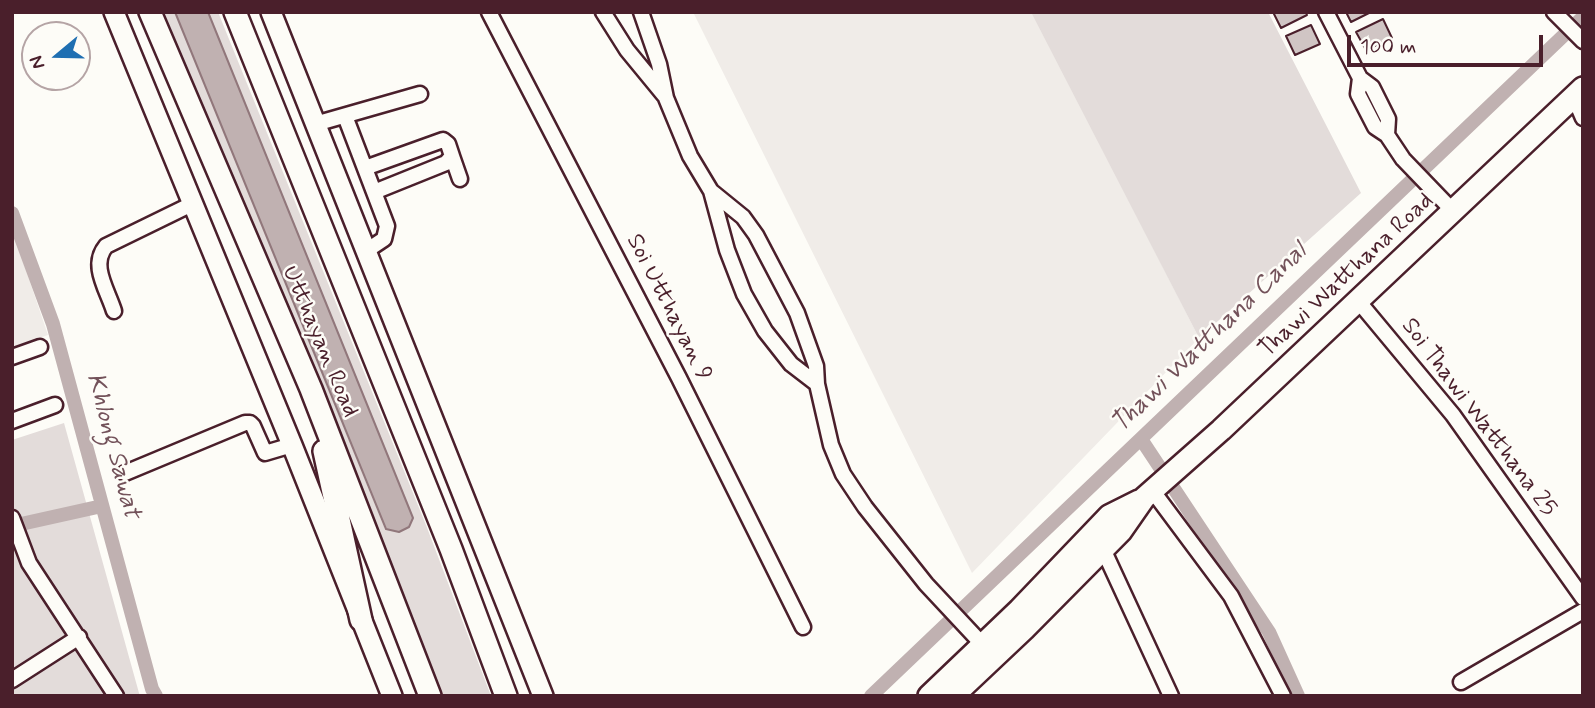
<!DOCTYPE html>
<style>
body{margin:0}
#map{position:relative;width:1595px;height:708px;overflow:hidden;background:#fdfcf7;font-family:Mynerve,sans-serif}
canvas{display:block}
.frame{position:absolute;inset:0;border:14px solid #4a1f2b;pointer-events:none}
.north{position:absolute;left:21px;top:21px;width:70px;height:70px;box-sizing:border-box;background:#fdfcf7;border:2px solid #b5a4a5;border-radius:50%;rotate:251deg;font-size:19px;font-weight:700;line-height:28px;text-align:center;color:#4a1f2b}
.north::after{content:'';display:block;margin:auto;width:24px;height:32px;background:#1f6fb2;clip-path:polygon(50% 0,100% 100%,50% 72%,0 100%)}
.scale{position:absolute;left:1347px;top:35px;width:196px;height:32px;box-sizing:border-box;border:4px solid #4a1f2b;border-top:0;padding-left:9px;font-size:21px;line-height:24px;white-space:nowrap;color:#4a1f2b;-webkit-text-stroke:5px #fdfcf7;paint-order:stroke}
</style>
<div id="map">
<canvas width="1595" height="708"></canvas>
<div class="frame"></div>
<div class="north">N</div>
<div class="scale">100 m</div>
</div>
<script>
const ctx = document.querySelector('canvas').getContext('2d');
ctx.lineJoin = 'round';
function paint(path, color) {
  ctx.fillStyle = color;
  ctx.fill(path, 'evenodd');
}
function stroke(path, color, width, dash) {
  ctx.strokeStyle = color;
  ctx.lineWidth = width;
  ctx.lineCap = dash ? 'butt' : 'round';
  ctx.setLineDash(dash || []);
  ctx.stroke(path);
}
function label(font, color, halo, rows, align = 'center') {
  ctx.font = font + ' Mynerve,sans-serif';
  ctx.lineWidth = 5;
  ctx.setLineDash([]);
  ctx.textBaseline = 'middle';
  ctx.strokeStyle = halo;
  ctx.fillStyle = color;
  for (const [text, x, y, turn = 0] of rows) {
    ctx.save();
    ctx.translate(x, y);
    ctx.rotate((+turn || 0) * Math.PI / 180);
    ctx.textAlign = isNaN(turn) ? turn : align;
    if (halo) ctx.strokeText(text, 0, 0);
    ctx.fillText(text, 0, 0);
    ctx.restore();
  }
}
paint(new Path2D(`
 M693 12H1033L1199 338 972 573Z
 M12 229 48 335 12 347Z`), '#f0ece8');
paint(new Path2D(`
 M164 12H175L385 529 413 518 208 12H218L426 525 491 696H440L382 544Z
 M1031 12H1268L1361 193 1199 338Z
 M64 423 139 693 140 696H12V440Z`), '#e3dcda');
const water = new Path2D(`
 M175 12H208L413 518 409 527 399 532 386 529Z`);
paint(water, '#c0b1b1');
stroke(water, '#91777b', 2);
stroke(new Path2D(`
 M12 213 53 324 152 689 156 696
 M1141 439 1269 632 1298 696
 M12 526 102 506
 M871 696 1583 17`), '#c0b1b1', 14);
const building = new Path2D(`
 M1273 12H1305L1307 15 1281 28Z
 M1346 12H1371L1351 22Z
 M1383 19 1392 38 1366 50 1356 32Z
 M1311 25 1320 44 1295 55 1286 36Z`);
paint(building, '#d0c5c4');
stroke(building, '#4a1f2b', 2);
const minor = new Path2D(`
 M489 12 679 378 803 627
 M603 12 627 50 664 95
 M641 12 659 64 666 98 690 156 711 191 743 217 756 235 797 313 816 366 817 384 831 445 843 474 865 507 926 584 983 645
 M1326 12 1360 78 1372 87 1388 119 1387 135
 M1554 12 1583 41
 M1360 78 1358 94 1375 127 1387 135 1403 159 1454 212
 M1574 97 1583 118
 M345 116 387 226 384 239 366 251
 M315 124 420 94
 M452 156 460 179
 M365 168 443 140 448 144 452 156 446 163 374 192
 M711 191 727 250 744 294 765 331 791 364 817 384
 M1359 302 1453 415 1583 598
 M114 311C107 289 90 265 106 246L192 204
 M12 357 40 347
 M12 421 55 405
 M125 473 245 423H250L253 426 265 453 292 445
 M1152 490 1231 596 1283 696
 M12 518 29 563 116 696
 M1103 549 1171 696
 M12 680 79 637
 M1461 682 1583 611`);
const tertiary = new Path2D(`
 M114 12 292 445 392 696
 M271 12 543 696`);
const secondary = new Path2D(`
 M150 12 311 389 430 696
 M235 12 451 549 506 696
 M324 451 361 620
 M929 696 1019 610 1109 516 1139 501
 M953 696 1024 629 1121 531 1144 498 1221 430 1583 88`);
stroke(minor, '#4a1f2b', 19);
stroke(tertiary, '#4a1f2b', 24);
stroke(secondary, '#4a1f2b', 26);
stroke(minor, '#fdfcf7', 14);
stroke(tertiary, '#fdfcf7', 19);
stroke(secondary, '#fdfcf7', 21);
label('24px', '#4a1f2b', '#fdfcf7', [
 ["Thawi Watthana Road",1347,276,-43],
 ["Soi Utthayan 9",668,308,63],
 ["Utthayan Road",319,342,67],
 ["Soi Thawi Watthana 25",1478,418,53]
]);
label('italic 26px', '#73525a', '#fdfcf7', [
 ["Thawi Watthana Canal",1210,339,-44],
 ["Khlong Sawat",112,446,75]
]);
</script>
